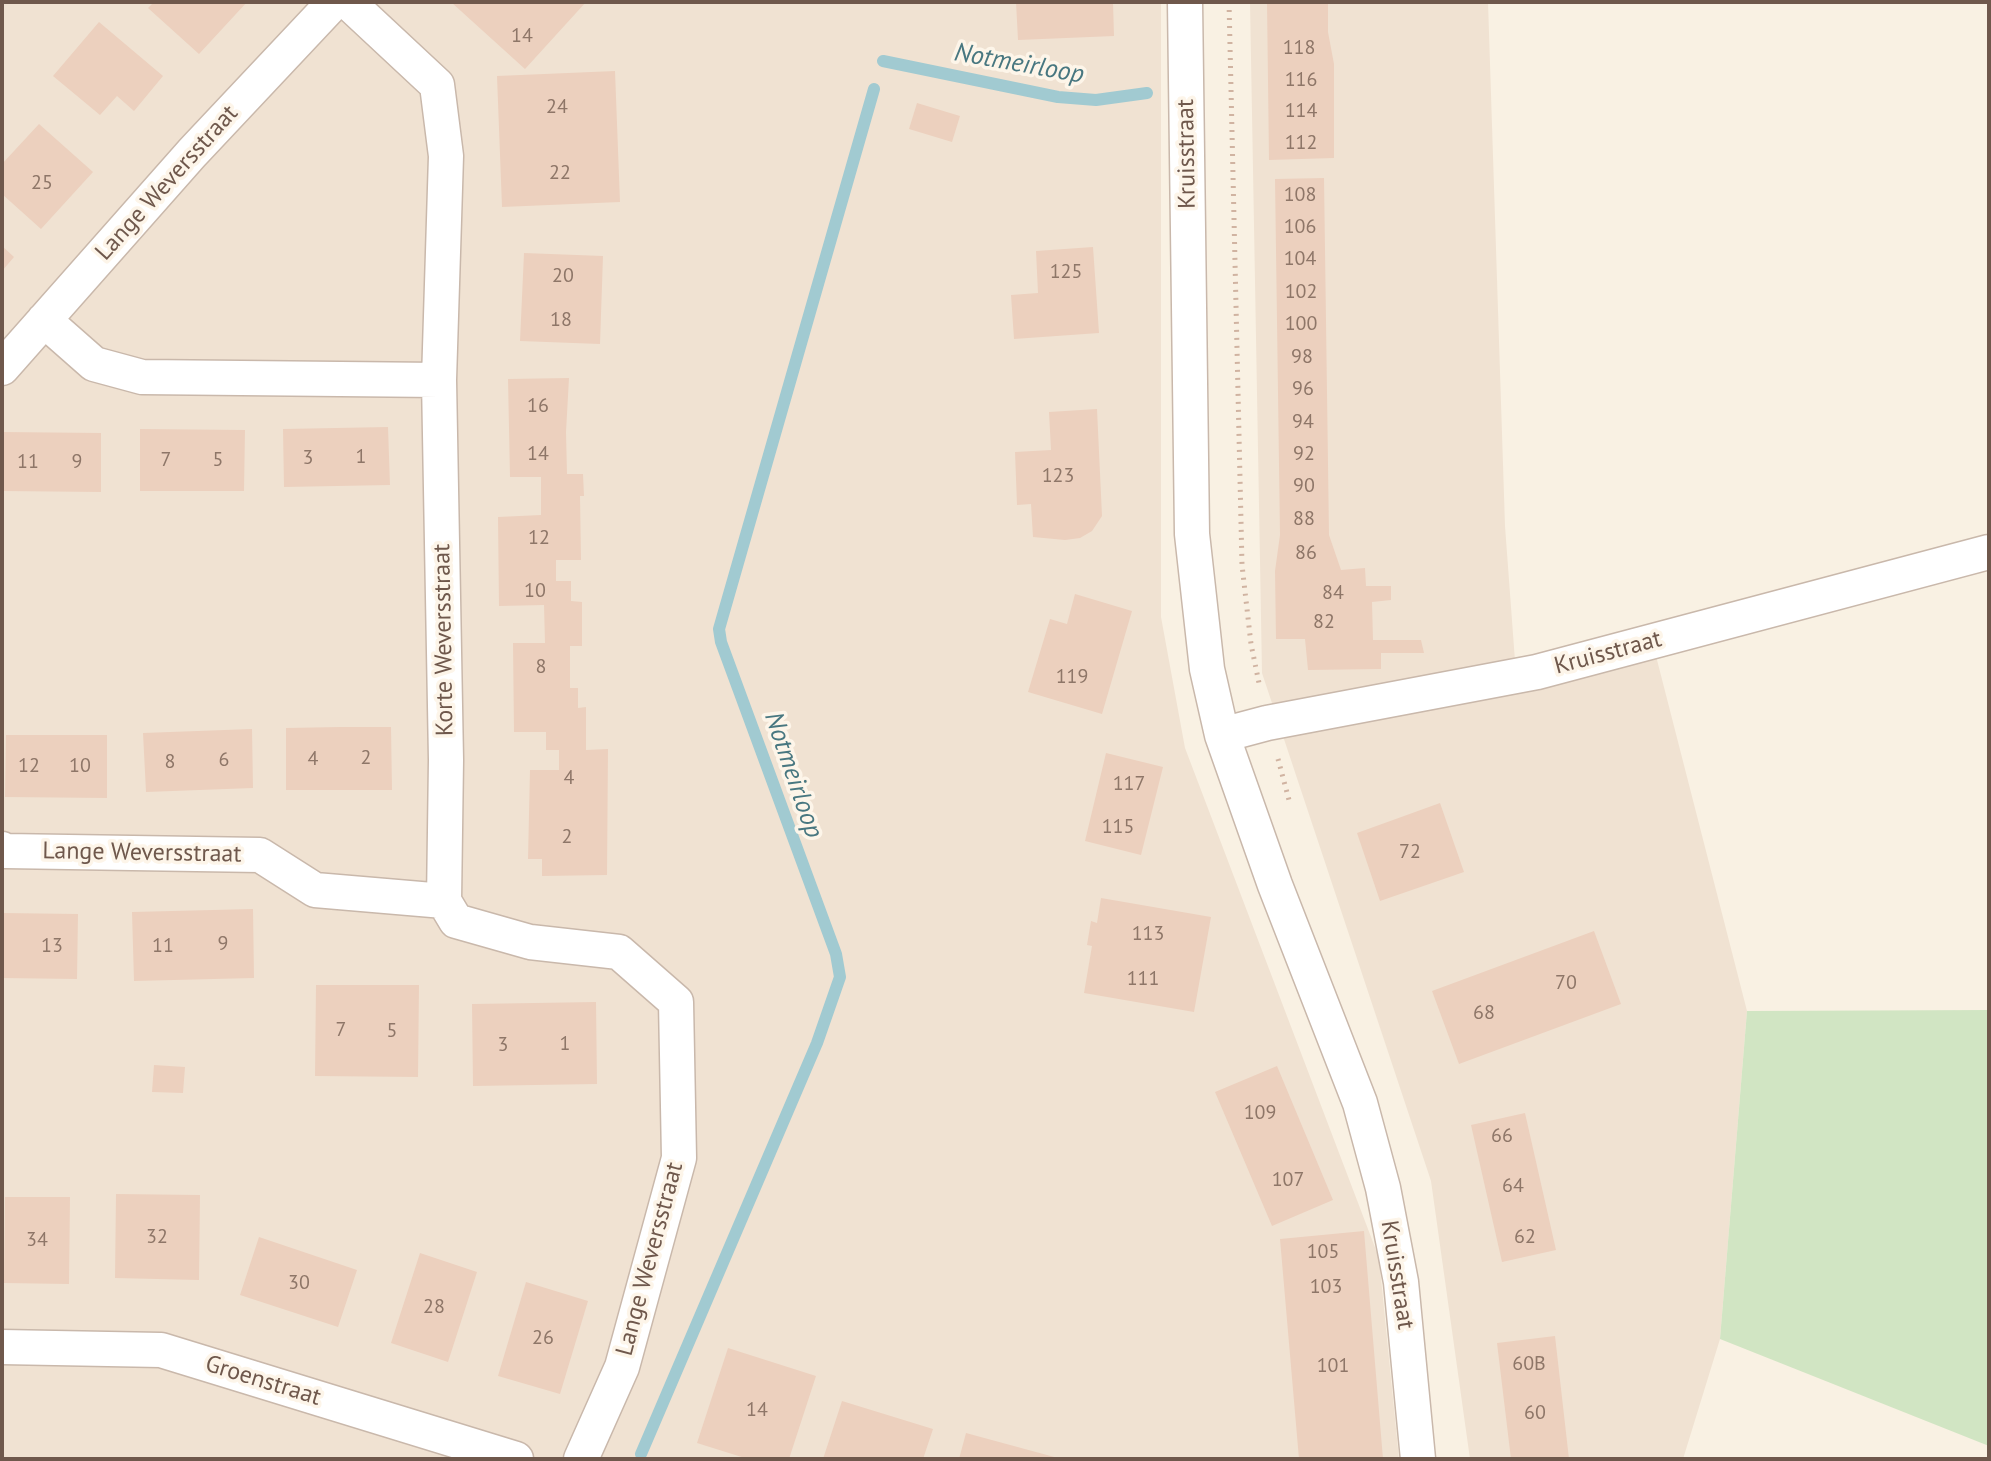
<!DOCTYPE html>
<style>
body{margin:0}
#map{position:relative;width:1991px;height:1461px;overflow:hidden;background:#f9f1e3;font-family:"PT Sans",sans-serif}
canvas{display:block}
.frame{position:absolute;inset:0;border:4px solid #6f584c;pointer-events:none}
</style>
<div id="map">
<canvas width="1991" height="1461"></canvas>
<div class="frame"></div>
</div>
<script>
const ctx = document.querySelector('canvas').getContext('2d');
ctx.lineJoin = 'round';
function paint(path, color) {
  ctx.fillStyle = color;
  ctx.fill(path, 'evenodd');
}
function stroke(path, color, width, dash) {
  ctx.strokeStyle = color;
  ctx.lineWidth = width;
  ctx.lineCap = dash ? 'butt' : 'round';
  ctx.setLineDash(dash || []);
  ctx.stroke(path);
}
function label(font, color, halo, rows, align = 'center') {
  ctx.font = font + ' "PT Sans",sans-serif';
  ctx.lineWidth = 7;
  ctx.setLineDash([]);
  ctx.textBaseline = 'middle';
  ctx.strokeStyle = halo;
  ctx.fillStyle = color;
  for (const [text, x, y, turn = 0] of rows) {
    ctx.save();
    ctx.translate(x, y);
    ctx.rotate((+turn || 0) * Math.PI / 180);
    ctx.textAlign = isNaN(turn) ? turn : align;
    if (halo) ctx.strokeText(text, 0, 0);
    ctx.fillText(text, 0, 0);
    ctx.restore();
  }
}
paint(new Path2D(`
 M2 2H1161V617L1185 748 1379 1258 1399 1459H2Z
 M1250 2H1488L1505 526 1517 688 1656 656 1747 1011 1720 1339 1683 1459H1470L1431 1181 1262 673Z`), '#f0e2d2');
paint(new Path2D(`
 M1989 1010V1446L1720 1339 1747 1011Z`), '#d1e5c3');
stroke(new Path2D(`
 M883 61 1058 97 1096 100 1147 93
 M641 1454 817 1043 840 977 836 954 721 642 719 629 874 89`), '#a1cad1', 12);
paint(new Path2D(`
 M154 2H247L199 54 148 8Z
 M451 2H586L525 69Z
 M1016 2H1113L1114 36 1018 40Z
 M1267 2H1328V32L1334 64V158L1269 160Z
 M99 22 163 76 134 111 117 96 100 115 53 76Z
 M615 71 620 202 502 207 497 76Z
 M917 103 960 116 952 142 909 129Z
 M39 124 93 172 41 229 2 194V164Z
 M1324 178 1329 535 1341 570 1365 568 1366 586H1391V600L1372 602 1373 640H1421L1424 653H1381V669L1308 670 1305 639H1276L1275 571 1280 535 1275 179Z
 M2 246 14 257 2 271Z
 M1093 247 1099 333 1014 339 1011 295 1038 293 1036 251Z
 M524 253 603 256 600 344 520 341Z
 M569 378 566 432 567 474H583L584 496H580L581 560H556V581H571V601L582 602V646H570V688H578V708L586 707V750L608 749 607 875 542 876V859H528L530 770H559V750H546V732H514L513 643H545L544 605 499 606 498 517 541 515V477H510L508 379Z
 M1097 409 1102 516 1092 531 1080 538 1065 540 1033 537 1031 504 1017 505 1015 452 1051 450 1049 412Z
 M388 427 390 485 284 487 283 429Z
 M140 429 245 430 244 491H140Z
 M2 432 101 433V492L2 491Z
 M1075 594 1132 611 1102 714 1028 692 1050 619 1067 624Z
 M340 727H391L392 790H286V728Z
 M252 729 253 788 146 792 143 733Z
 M6 735H107V798L5 797Z
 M1106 753 1163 767 1141 855 1085 841Z
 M1440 803 1464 872 1380 901 1357 833Z
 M1101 898 1211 917 1194 1012 1084 993 1092 946 1087 945 1091 921 1097 923Z
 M253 909 254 978 134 981 132 912Z
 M2 913 78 914 77 979 2 978Z
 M1594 931 1621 1004 1459 1064 1432 991Z
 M316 985H419L418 1077 315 1076Z
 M596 1002 597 1084 473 1086 472 1004Z
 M154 1065 185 1067 183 1093 152 1092Z
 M1277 1066 1333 1200 1272 1226 1215 1092Z
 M1525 1113 1556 1250 1502 1262 1471 1125Z
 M116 1194 200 1195 199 1280 115 1278Z
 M5 1197H70L69 1284 4 1283Z
 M1364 1231 1383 1459H1299L1280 1239Z
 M259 1237 357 1270 338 1327 240 1295Z
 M420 1253 477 1272 448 1362 391 1343Z
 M526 1282 588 1301 560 1394 498 1376Z
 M1555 1336 1569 1459H1511L1497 1343Z
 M728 1348 816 1376 789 1459H748L697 1443Z
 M842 1401 933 1429 923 1459H823Z
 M966 1433 1058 1458V1459H959Z`), '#ecd0be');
const street = new Path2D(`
 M1185 2 1192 534 1207 669 1222 735 1275 885 1360 1103 1383 1188 1401 1282 1418 1459
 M44 320 94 364 142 377 439 380 446 156 437 85 348 2
 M2 368 192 153 334 2
 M439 380 446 760 444 901
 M1222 735 1267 723 1537 672 1989 552
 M2 849 5 851 260 855 315 890 444 901 456 921 530 942 619 952 676 1002 679 1158 622 1367 581 1459
 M2 1347 161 1350 516 1459`);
stroke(street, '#c9b8ab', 37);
stroke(new Path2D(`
 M1229 2 1242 565 1251 644 1260 688
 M1278 759 1289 800`), '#d0b3a1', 5, [2, 6]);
stroke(street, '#fff', 34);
label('20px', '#8e7668', null, [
 ["14",522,36],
 ["118",1299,48],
 ["116",1301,80],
 ["24",557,107],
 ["114",1301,111],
 ["112",1301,143],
 ["22",560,173],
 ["25",42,183],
 ["108",1300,195],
 ["106",1300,227],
 ["104",1300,259],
 ["125",1066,272],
 ["20",563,276],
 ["102",1301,292],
 ["18",561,320],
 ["100",1301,324],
 ["98",1302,357],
 ["96",1303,389],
 ["16",538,406],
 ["94",1303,422],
 ["14",538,454],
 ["92",1304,454],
 ["1",361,457],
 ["3",308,458],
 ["7",166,460],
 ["5",218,460],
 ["11",28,462],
 ["9",77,462],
 ["123",1058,476],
 ["90",1304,486],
 ["88",1304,519],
 ["12",539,538],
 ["86",1306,553],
 ["10",535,591],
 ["84",1333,593],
 ["82",1324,622],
 ["8",541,667],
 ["119",1072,677],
 ["2",366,758],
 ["4",313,759],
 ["6",224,760],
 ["8",170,762],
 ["12",29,766],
 ["10",80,766],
 ["4",569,778],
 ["117",1129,784],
 ["115",1118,827],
 ["2",567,837],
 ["72",1410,852],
 ["113",1148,934],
 ["9",223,944],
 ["13",52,946],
 ["11",163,946],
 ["111",1143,979],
 ["70",1566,983],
 ["68",1484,1013],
 ["7",341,1030],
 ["5",392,1031],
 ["1",565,1044],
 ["3",503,1045],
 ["109",1260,1113],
 ["66",1502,1136],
 ["107",1288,1180],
 ["64",1513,1186],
 ["32",157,1237],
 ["62",1525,1237],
 ["34",37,1240],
 ["105",1323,1252],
 ["30",299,1283],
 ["103",1326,1287],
 ["28",434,1307],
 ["26",543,1338],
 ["60B",1529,1364],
 ["101",1333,1366],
 ["14",757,1410],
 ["60",1535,1413]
]);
label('24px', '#6f584c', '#fdf5e9', [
 ["Kruisstraat",1187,154,-91],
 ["Lange Weversstraat",167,183,-48],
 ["Korte Weversstraat",444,640,-91],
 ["Kruisstraat",1608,653,-15],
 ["Lange Weversstraat",142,853,1],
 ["Lange Weversstraat",650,1259,-75],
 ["Kruisstraat",1397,1275,81],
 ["Groenstraat",263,1381,17]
]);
label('italic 26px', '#487780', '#fdf5e9', [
 ["Notmeirloop",1019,64,10],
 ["Notmeirloop",793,775,71]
]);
</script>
